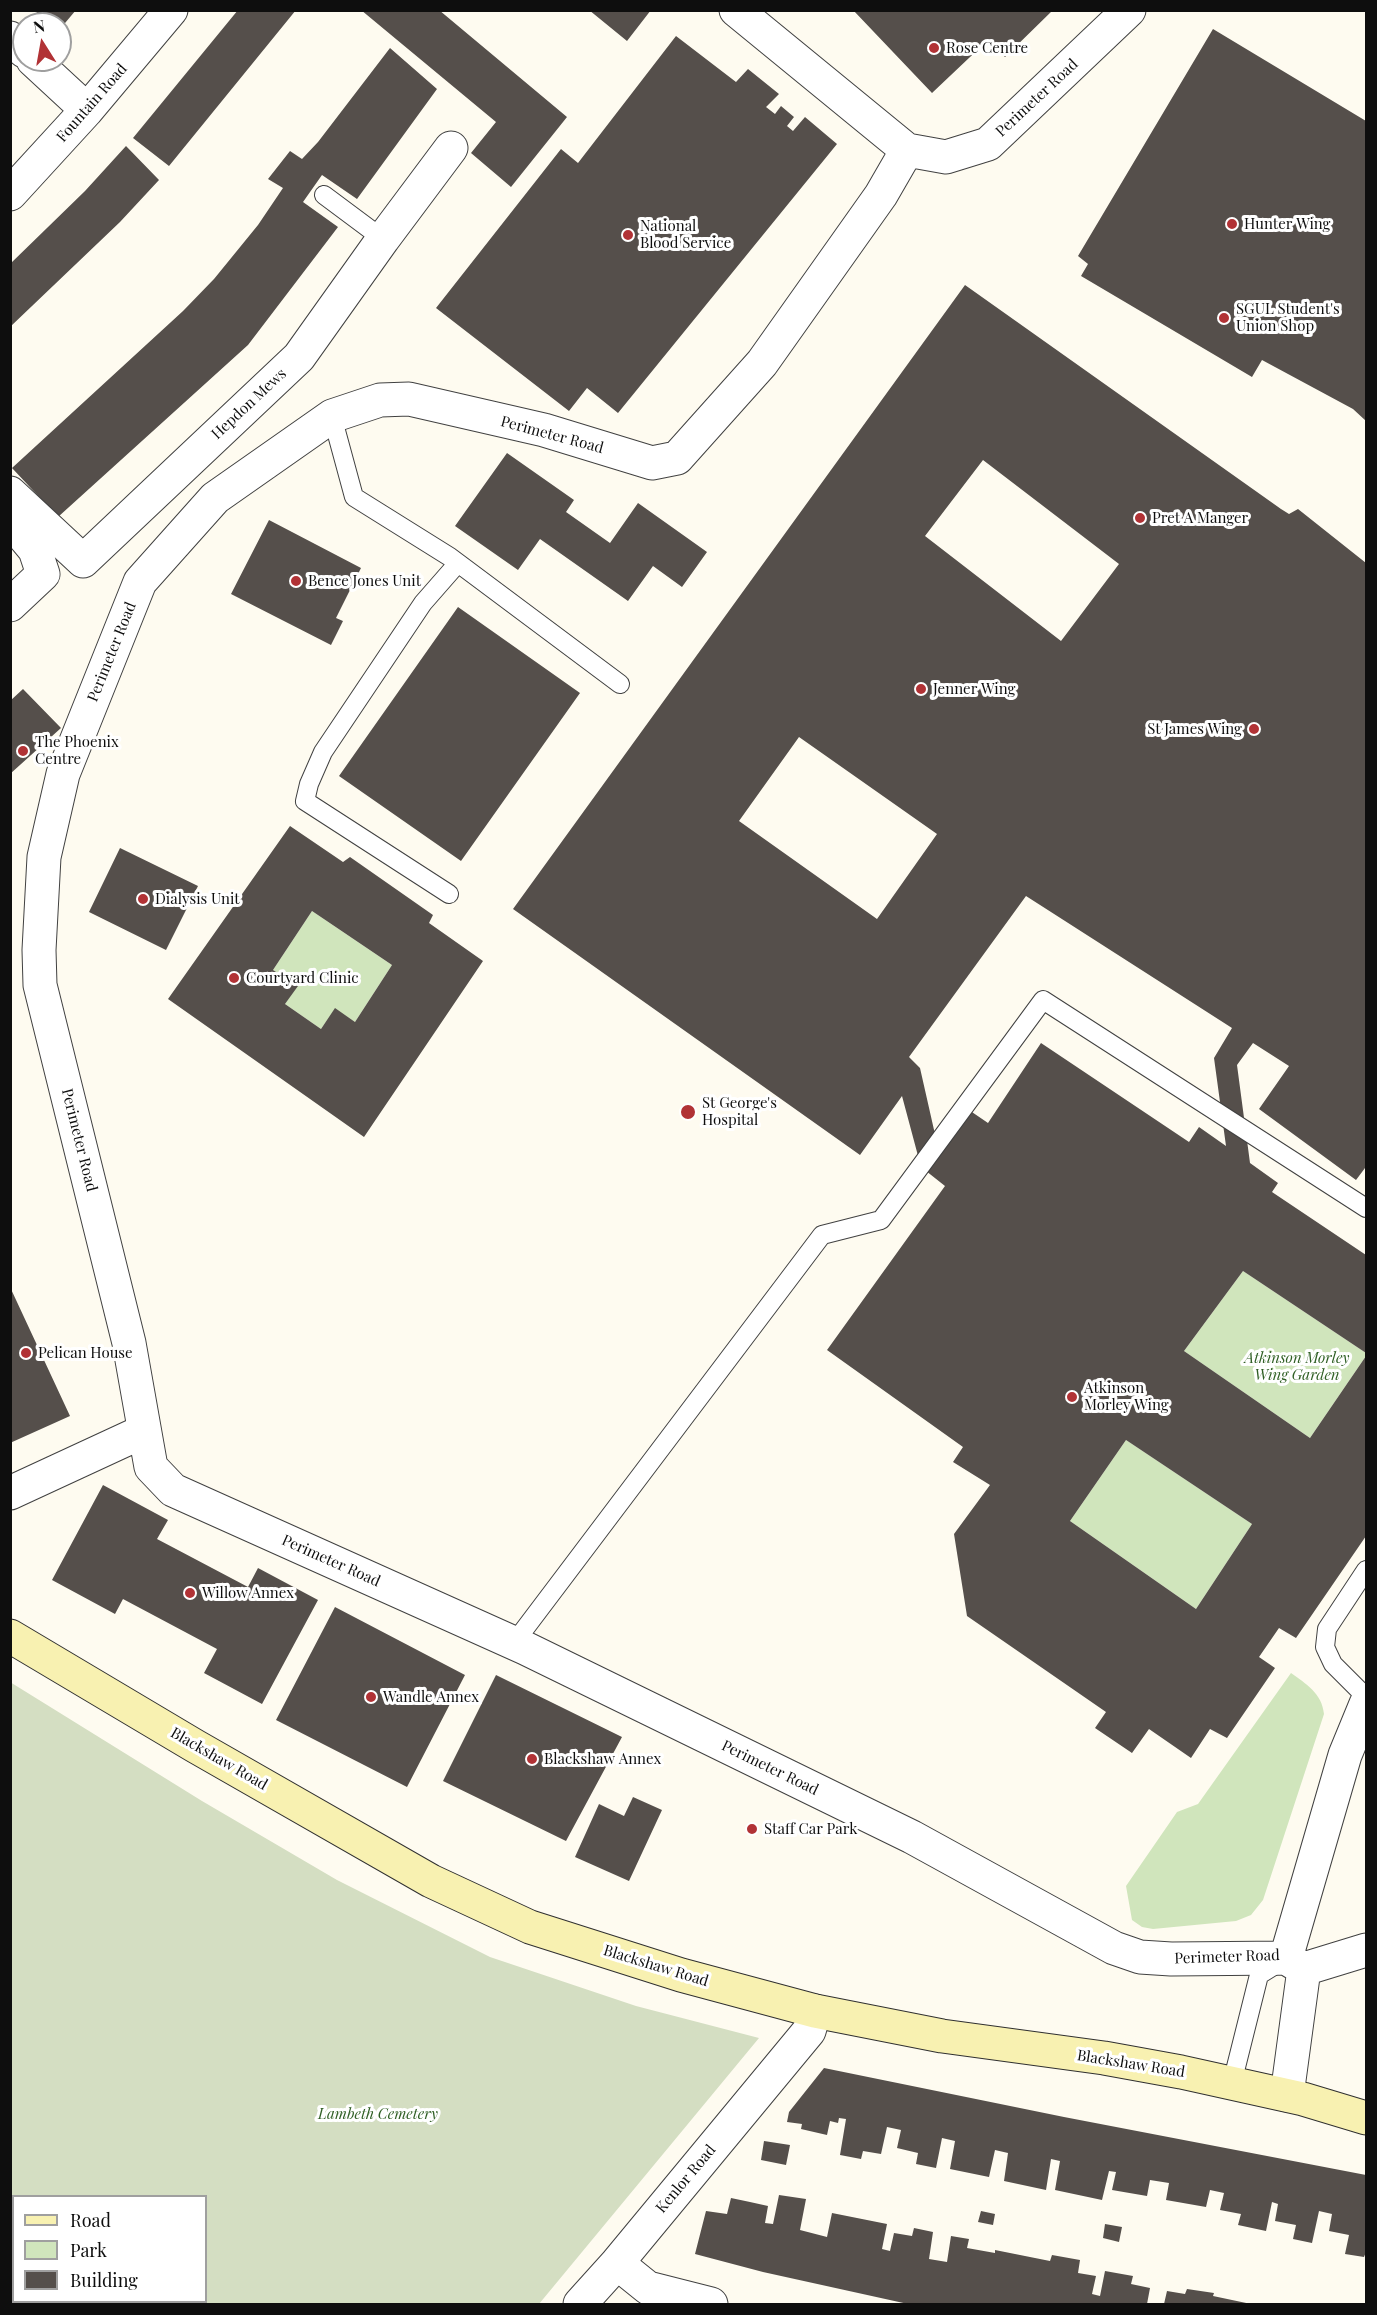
<!DOCTYPE html>
<style>
body{margin:0}
#map{position:relative;width:1377px;height:2315px;overflow:hidden;background:#fefbf0;font-family:"Playfair Display",serif}
canvas{display:block}
.frame{position:absolute;inset:0;border:12px solid #0e0e0e;pointer-events:none}
.legend{position:absolute;left:12px;top:2195px;width:195px;height:108px;box-sizing:border-box;background:#fff;border:2px solid #9f9f9f;margin:0;padding:8px 10px;list-style:none;font-size:18px;color:#0e0e0e}
.legend li{display:flex;align-items:center;gap:12px;height:30px}
.legend b{width:30px;border:2px solid #9f9f9f}
.north{position:absolute;left:12px;top:12px;width:60px;height:60px;box-sizing:border-box;background:#fff;border:2px solid #9f9f9f;border-radius:50%;rotate:349deg;font-size:16px;font-weight:700;line-height:24px;text-align:center;color:#0e0e0e}
.north::after{content:'';display:block;margin:auto;width:21px;height:27px;background:#b13235;clip-path:polygon(50% 0,100% 100%,50% 72%,0 100%)}
</style>
<div id="map">
<canvas width="1377" height="2315"></canvas>
<div class="frame"></div>
<ul class="legend">
<li><b style="height:8px;background:#f8f1b1"></b>Road</li>
<li><b style="height:16px;background:#d0e5bc"></b>Park</li>
<li><b style="height:16px;background:#554f4b"></b>Building</li>
</ul>
<div class="north">N</div>
</div>
<script>
const ctx = document.querySelector('canvas').getContext('2d');
ctx.lineJoin = 'round';
function paint(path, color) {
  ctx.fillStyle = color;
  ctx.fill(path, 'evenodd');
}
function stroke(path, color, width, dash) {
  ctx.strokeStyle = color;
  ctx.lineWidth = width;
  ctx.lineCap = dash ? 'butt' : 'round';
  ctx.setLineDash(dash || []);
  ctx.stroke(path);
}
function label(font, color, halo, rows, align = 'center') {
  ctx.font = font + ' "Playfair Display",serif';
  ctx.lineWidth = 6;
  ctx.setLineDash([]);
  ctx.textBaseline = 'middle';
  ctx.strokeStyle = halo;
  ctx.fillStyle = color;
  for (const [text, x, y, turn = 0] of rows) {
    ctx.save();
    ctx.translate(x, y);
    ctx.rotate((+turn || 0) * Math.PI / 180);
    ctx.textAlign = isNaN(turn) ? turn : align;
    if (halo) ctx.strokeText(text, 0, 0);
    ctx.fillText(text, 0, 0);
    ctx.restore();
  }
}
paint(new Path2D(`
 M312 911 392 965 355 1022 335 1009 321 1029 285 1004 297 986 273 970Z
 M1243 1271 1366 1353V1356L1310 1438 1184 1351Z
 M1126 1440 1252 1524 1196 1609 1070 1521Z
 M1291 1673C1306 1684 1322 1693 1324 1714L1263 1900 1251 1915 1236 1921 1153 1929 1142 1927 1132 1920 1126 1886 1177 1812 1198 1804Z`), '#d0e5bc');
paint(new Path2D(`
 M10 1682 202 1801 337 1880 490 1957 636 2006 759 2038 539 2304H11ZM14 2196H206V2302H14Z`), '#d4dec2');
paint(new Path2D(`
 M34 10H76L60 29V24H49Z
 M238 10H296L169 166 133 138Z
 M361 10H439L567 117 511 187 471 153 496 122Z
 M589 10H651L627 41Z
 M853 10H1053L1005 57 988 40 932 93Z
 M1213 29 1366 121V421L1353 409 1262 360 1252 377 1081 276 1088 264 1078 256Z
 M676 36 736 82 748 69 779 94 766 107 775 114 781 106 794 117 787 126 793 131 805 117 837 144 618 413 587 388 569 411 436 308 561 149 578 163Z
 M390 48 437 89 357 199 322 175 303 202 338 227 248 345 58 517 12 468 183 311 214 279 258 225 283 188 268 179 290 151 302 159 318 142Z
 M126 146 159 180 120 222 10 327V264L85 191Z
 M965 285 1281 509 1289 514 1298 509 1366 563V1169L1365 1168 1356 1180 1259 1109 1289 1066 1253 1043 1237 1065 1250 1163 1278 1183 1272 1192 1366 1255V1353L1243 1271 1184 1351 1310 1438 1366 1356V1536L1296 1638 1279 1628 1259 1657 1275 1668 1227 1738 1210 1729 1191 1758 1149 1729 1132 1753 1095 1728 1106 1712 967 1616 954 1534 990 1485 953 1462 963 1447 827 1350 945 1186 921 1167 902 1096 860 1155 513 909ZM983 460 1119 564 1061 641 925 536ZM799 737 937 834 877 919 739 821ZM1026 896 1232 1028 1214 1058 1226 1146 1199 1127 1189 1142 1041 1043 988 1123 966 1108 939 1152 920 1068 909 1057ZM1126 1440 1252 1524 1196 1609 1070 1521Z
 M507 453 574 500 566 512 610 543 638 503 707 552 682 587 653 566 628 601 540 539 518 570 455 526Z
 M269 520 361 568 336 618 343 621 331 645 231 594Z
 M458 607 580 693 461 861 339 776Z
 M23 689 61 728 10 774V701Z
 M290 826 343 862 350 857 433 915 429 923 483 961 364 1137 168 999ZM312 911 392 965 355 1022 335 1008 321 1029 285 1004 298 986 273 970Z
 M120 848 198 886 166 950 89 912Z
 M10 1287 70 1416 10 1443Z
 M103 1485 168 1520 157 1539 176 1549 248 1587 258 1568 318 1600 262 1704 204 1673 217 1649 123 1599 115 1614 52 1580Z
 M335 1607 465 1675 407 1787 276 1720Z
 M496 1675 622 1737 566 1841 443 1781Z
 M633 1797 662 1810 629 1881 575 1857 599 1804 624 1816Z
 M824 2068 1064 2117 1366 2175V2252L1364 2257 1345 2254 1349 2235 1329 2231 1332 2214 1319 2211 1312 2243 1293 2239 1296 2225 1275 2221 1278 2204 1272 2202 1266 2231 1238 2225 1241 2214 1220 2210 1224 2193 1210 2190 1206 2207 1166 2200 1169 2183 1150 2180 1147 2196 1112 2190 1116 2172 1109 2171 1102 2200 1055 2190 1060 2161 1051 2159 1046 2190 1004 2181 1008 2153 995 2150 989 2177 950 2169 955 2141 942 2138 936 2168 916 2164 918 2153 897 2148 901 2130 887 2127 881 2154 863 2151 861 2159 840 2155 846 2119 839 2118 838 2123 830 2121 827 2135 801 2129 802 2124 787 2122 789 2112Z
 M764 2141 790 2145 786 2165 761 2160Z
 M779 2195 806 2199 800 2230 827 2237 832 2213 887 2224 882 2249 890 2251 894 2233 912 2236 914 2228 933 2232 929 2259 947 2262 951 2236 969 2239 967 2248 995 2253V2250L1050 2261 1052 2255 1080 2260 1078 2273 1096 2276 1092 2294 1100 2296 1105 2271 1133 2276 1131 2284 1150 2288 1147 2304H908L763 2272 695 2254 706 2211 727 2214 731 2198 750 2202 768 2206 765 2223 773 2224Z
 M981 2211 995 2214 993 2225 978 2222Z
 M1105 2224 1122 2227 1119 2242 1103 2238Z
 M1187 2289 1214 2293 1213 2296 1251 2304H1164L1167 2291 1185 2294Z`), '#554f4b');
const lane = new Path2D(`
 M324 195 383 239
 M332 416 354 497 450 557 620 684
 M449 894 305 801 309 784 323 752 423 603 458 563
 M1366 1570 1327 1629 1325 1647 1333 1664 1366 1697
 M514 1643 822 1235 881 1220 1043 1000 1366 1208
 M1232 2083 1259 1975 1280 1962`);
const street = new Path2D(`
 M736 10 907 150 946 157 988 144 1129 10
 M10 38 24 51
 M33 60 87 110
 M907 150 881 195 762 363 677 458 652 463 544 430 409 399 380 400 332 416 215 498 140 582 63 774 44 857 39 950 40 985 129 1343 151 1467 173 1490 525 1648 912 1837 1114 1948 1140 1957 1171 1959 1286 1958
 M10 194 87 110 171 10
 M10 493 83 561 299 357 383 239 451 148
 M10 520 35 550 43 574 10 605
 M10 1493 144 1431
 M1286 1958 1345 1755 1366 1704
 M1286 1958 1304 1969 1287 2095
 M1304 1969 1366 1950
 M580 2304 617 2263
 M711 2304 648 2288 617 2263 809 2031 815 2011`);
const secondary = new Path2D(`
 M10 1636 195 1746 431 1881 530 1927 681 1975 815 2011 942 2036 1104 2058 1181 2072 1303 2099 1366 2118`);
stroke(lane, '#414141', 20);
stroke(street, '#414141', 35);
stroke(secondary, '#303030', 35);
stroke(lane, '#fff', 18);
stroke(street, '#fff', 33);
stroke(secondary, '#f8f1b1', 33);
for (const [x, y, r, color] of [
 [934,48,6,"#b13235"],
 [1232,224,6,"#b13235"],
 [628,235,6,"#b13235"],
 [1224,318,6,"#b13235"],
 [1140,518,6,"#b13235"],
 [296,581,6,"#b13235"],
 [921,689,6,"#b13235"],
 [1254,729,6,"#b13235"],
 [23,751,6,"#b13235"],
 [143,899,6,"#b13235"],
 [234,978,6,"#b13235"],
 [688,1112,8,"#b13235"],
 [26,1353,6,"#b13235"],
 [1072,1397,6,"#b13235"],
 [190,1593,6,"#b13235"],
 [371,1697,6,"#b13235"],
 [532,1759,6,"#b13235"],
 [752,1829,6,"#b13235"]
]) {
  const dot = new Path2D();
  dot.arc(x, y, r, 0, 2 * Math.PI);
  ctx.fillStyle = color;
  ctx.fill(dot);
  stroke(dot, '#fff', 2);
}
label('15px', '#0e0e0e', '#fff', [
 ["Rose Centre",946,48],
 ["Hunter Wing",1244,224],
 ["National",640,226],
 ["Blood Service",640,243],
 ["SGUL Student's",1236,309],
 ["Union Shop",1236,326],
 ["Pret A Manger",1152,518],
 ["Bence Jones Unit",308,581],
 ["Jenner Wing",933,689],
 ["St James Wing",1242,729,"right"],
 ["The Phoenix",35,742],
 ["Centre",35,759],
 ["Dialysis Unit",155,899],
 ["Courtyard Clinic",246,978],
 ["St George's",702,1103],
 ["Hospital",702,1120],
 ["Pelican House",38,1353],
 ["Atkinson",1084,1388],
 ["Morley Wing",1084,1405],
 ["Willow Annex",202,1593],
 ["Wandle Annex",383,1697],
 ["Blackshaw Annex",544,1759],
 ["Staff Car Park",764,1829]
], 'left');
label('15px', '#0e0e0e', '#fff', [
 ["Perimeter Road",1037,98,-43],
 ["Fountain Road",92,103,-49],
 ["Hepdon Mews",249,404,-43],
 ["Perimeter Road",552,435,15],
 ["Perimeter Road",112,652,-68],
 ["Perimeter Road",79,1140,76],
 ["Perimeter Road",331,1561,24],
 ["Blackshaw Road",219,1759,30],
 ["Perimeter Road",770,1768,26],
 ["Perimeter Road",1227,1957,-2],
 ["Blackshaw Road",656,1966,17],
 ["Blackshaw Road",1131,2064,9],
 ["Kenlor Road",686,2179,-50]
]);
label('italic 15px', '#2f5f24', '#fff', [
 ["Atkinson Morley",1297,1358],
 ["Wing Garden",1297,1375],
 ["Lambeth Cemetery",378,2114]
]);
</script>
